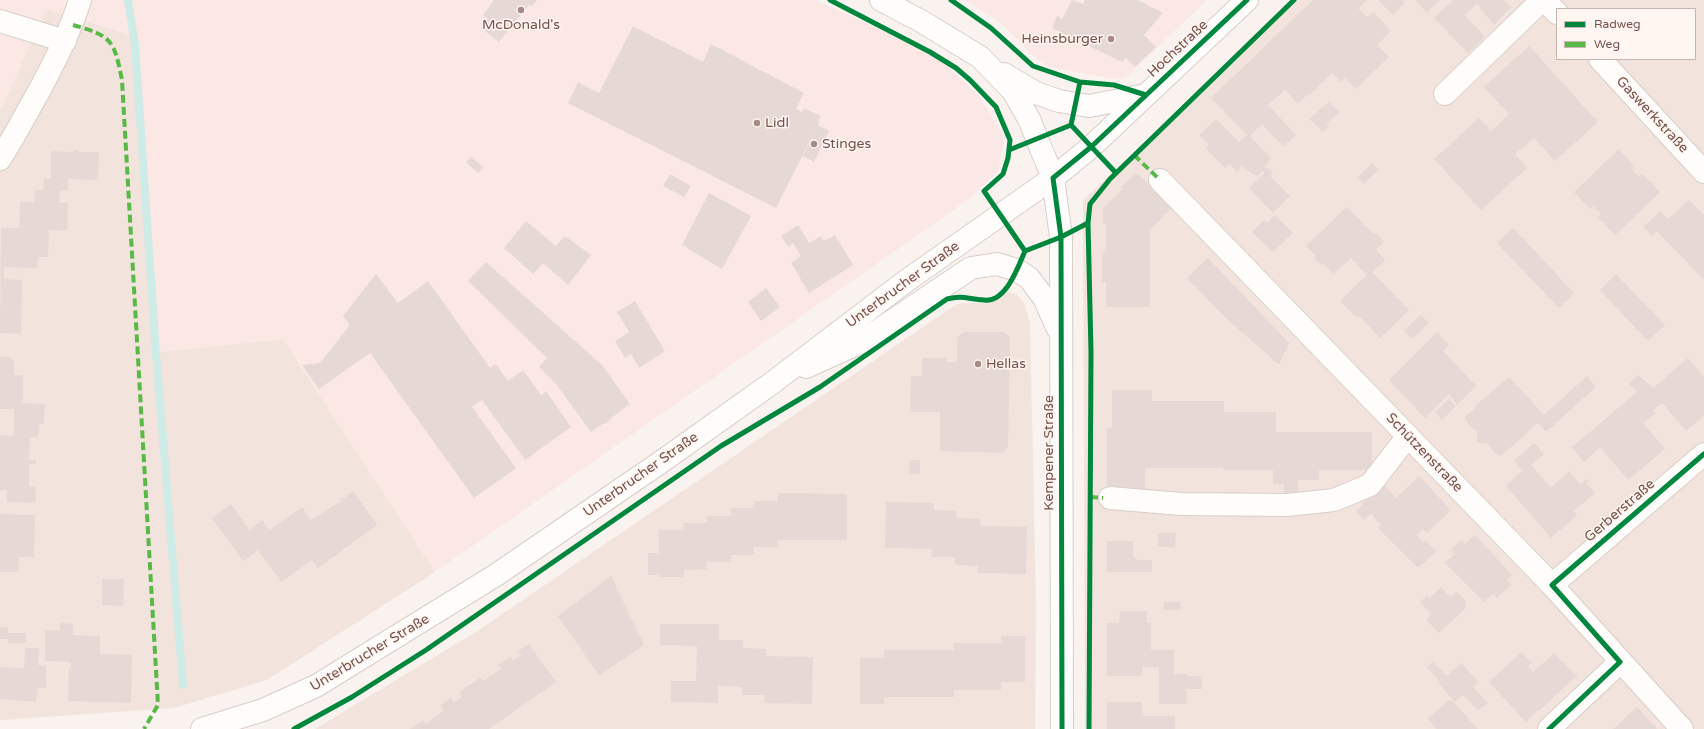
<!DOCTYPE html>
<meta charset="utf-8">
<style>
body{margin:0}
#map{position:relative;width:1704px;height:729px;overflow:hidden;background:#f9f2ee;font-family:"Varela Round",sans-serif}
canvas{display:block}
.legend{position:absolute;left:1556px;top:8px;width:140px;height:52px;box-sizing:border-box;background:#fff6f1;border:1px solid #c9b4af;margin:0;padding:5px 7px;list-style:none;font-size:12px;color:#79524c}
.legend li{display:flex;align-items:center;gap:8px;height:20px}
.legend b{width:20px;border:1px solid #c9b4af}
</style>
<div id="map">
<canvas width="1704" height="729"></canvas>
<ul class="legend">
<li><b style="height:5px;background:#00873e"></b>Radweg</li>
<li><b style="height:5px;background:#58b947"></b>Weg</li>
</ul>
</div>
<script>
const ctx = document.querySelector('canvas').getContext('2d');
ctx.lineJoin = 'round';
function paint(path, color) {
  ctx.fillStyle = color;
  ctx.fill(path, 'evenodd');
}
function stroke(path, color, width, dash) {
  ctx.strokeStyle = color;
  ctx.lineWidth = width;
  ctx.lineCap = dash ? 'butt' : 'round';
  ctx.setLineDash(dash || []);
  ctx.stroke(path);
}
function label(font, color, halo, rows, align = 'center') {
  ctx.font = font + ' "Varela Round",sans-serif';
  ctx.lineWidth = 3;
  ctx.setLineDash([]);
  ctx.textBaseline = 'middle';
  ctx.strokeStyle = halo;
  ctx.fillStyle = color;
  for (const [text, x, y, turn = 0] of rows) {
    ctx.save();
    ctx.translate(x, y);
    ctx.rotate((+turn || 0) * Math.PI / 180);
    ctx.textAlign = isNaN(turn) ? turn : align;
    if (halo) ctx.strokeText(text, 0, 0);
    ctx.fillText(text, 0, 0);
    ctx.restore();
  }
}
paint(new Path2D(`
 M1298 0H1704V729H1085L1083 200ZM1557 9H1695V59H1557Z
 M46 9 132 35 158 352 283 339 435 572 267 680 174 708 0 720V111Z
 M1008 292 1016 294 1024 303 1030 322 1036 608 1035 729H315L476 632 951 308 961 303H990Z`), '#f2e3dc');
paint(new Path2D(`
 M0 0H816L934 55 976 92 1005 137 998 172 965 202 435 572 283 339 158 352 132 35 46 9 0 111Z
 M965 0H1207L1125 78H1107L1047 66 1031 54 1001 23Z`), '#fbe8e5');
stroke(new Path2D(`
 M128 0 135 45 156 353 183 685`), '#cfebe7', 8);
paint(new Path2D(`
 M494 0H537L532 6 529 5 499 42 481 28 488 19 483 15Z
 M1072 0 1083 4 1085 0H1138L1163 13 1144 35 1156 47 1135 67 1126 58 1122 62 1052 28 1057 16 1062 19Z
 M1313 0H1367L1358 8 1367 17 1373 12 1391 31 1377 45 1389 57 1356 89 1345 78 1341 82 1332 73 1309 96 1308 94 1298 104 1285 90 1268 105 1296 135 1283 146 1262 124 1250 136 1271 158 1265 167 1273 171 1270 176 1290 196 1273 213 1249 188 1264 173 1262 171 1258 177 1241 166 1237 172 1229 164 1225 168 1205 148 1209 145 1199 135 1216 119 1239 142 1247 135 1211 98Z
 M1378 0H1401L1405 3 1393 15Z
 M1415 0H1440L1427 13Z
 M1451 0H1504L1511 7 1494 25 1477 4 1465 15 1485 37 1468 53 1434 18 1452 1Z
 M633 26 703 62 711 44 804 93 796 109 802 112 804 108 821 116 818 121H820L776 208 568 103 578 82 599 93Z
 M1529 46 1598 122 1555 161 1534 138 1515 154 1527 168 1481 210 1434 159 1479 118 1491 131 1509 114 1484 87Z
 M1329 102 1339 112 1326 124 1329 126 1323 132 1309 119Z
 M818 125 829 131 814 162 803 156Z
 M1619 149 1635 167 1632 170 1639 177 1643 174 1660 192 1615 235 1598 217 1601 214 1594 206 1590 209 1574 192Z
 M73 150H78V152H99L98 180 68 179V191H60L59 203H68L67 231 49 230 48 257H38L37 268 4 267V279L22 280 21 332V334L0 333 1 228H19L20 202H34L35 190H43L44 178 51 179V151L73 152Z
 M471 157 483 167 478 173 466 162Z
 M1372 163 1378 170 1364 184 1358 177Z
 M670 174 691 186 684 197 663 186Z
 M1135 174 1137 175 1138 174 1171 208 1150 230V307H1106V282H1102V252H1106V224H1103V209H1105V206L1123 189 1121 187Z
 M709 193 751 216 722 269 682 245Z
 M1689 200 1704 215V280L1657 231 1652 236 1643 227 1660 211 1668 219Z
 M1347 207 1373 234 1375 232 1384 242 1376 250 1385 260 1372 272 1409 310 1380 338 1358 315 1356 317 1340 301 1367 275 1351 258 1333 274 1324 264 1322 266 1314 258 1316 256 1306 246Z
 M1275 215 1293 233 1273 252 1252 232 1264 220 1267 223Z
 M526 221 556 246 565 236 591 255 568 285 543 263 533 274 504 248Z
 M798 225 809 243 821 236 824 241 835 235 853 265 809 293 791 263 801 256 793 243 788 247 781 236Z
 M1513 228 1574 293 1559 308 1497 243Z
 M1208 258 1289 343 1279 365 1225 317 1187 278Z
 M486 262 602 365 630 404 610 419 609 421 605 424H602L591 432 556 384 539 367 547 358 468 281Z
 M376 274 398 303 428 281 490 368 496 364 508 381 523 370 541 395 546 391 571 427 525 460 482 400 472 407 516 468 474 498 370 353 319 389 302 365 320 363 350 325 343 316Z
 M1616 274 1665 325 1648 341 1600 290Z
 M766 288 780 307 761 321 748 302Z
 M635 301 665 351 639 368 631 354 625 358 615 341 629 332 617 312Z
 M1421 315 1429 323 1412 339 1404 330Z
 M963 332H1004L1010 338 1008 447 1003 453 940 451V412H910L911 376H922V358H946V362H957V338Z
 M1437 332 1449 345 1443 351 1476 386 1457 405 1449 394 1425 418 1389 380Z
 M0 357H10L14 362V375H23V403L45 404 44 424H39L38 438 30 437 29 460H36V464H29V487H36L35 503 7 502V490H0V435L14 436V409H0Z
 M1688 358 1704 377V416L1686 431 1662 403 1653 410 1655 413 1643 423 1665 449 1628 480 1600 447 1584 462 1572 447 1637 392 1629 383 1638 375 1653 388Z
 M1587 376 1596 387 1546 432 1538 423 1501 456 1496 454 1487 443H1477V432L1465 420V416L1470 413 1476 408 1475 407 1476 405 1509 377 1544 415Z
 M1112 390H1152V401H1224V412H1276V432H1372V470H1319V480H1298V494H1284V484H1273V470H1223V468H1145V489H1107V428H1112Z
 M1449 399 1456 406 1442 420 1435 412Z
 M1534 443 1544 454 1531 465 1551 488 1569 471 1580 484 1586 479 1588 482 1586 483 1595 493 1574 511 1577 515 1551 538 1506 486 1522 471 1514 461Z
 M910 460H920V474H909Z
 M1419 476 1451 510 1427 533 1423 529 1417 535 1423 542 1426 540 1436 551 1418 568 1378 528 1381 525 1371 514 1364 520 1356 511 1363 505 1361 504 1383 484 1396 498Z
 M353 491 377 525 318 568 312 560 281 582 258 550 243 561 212 518 231 504 249 530 262 520 269 530 302 507 311 520 341 501 340 499 342 497 343 499Z
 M778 493 847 494V540H777V547H754V555H731V562H707V569L684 570V577H659V575H648V553H659V530H684L683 523H707V516H731V508H754V501H778Z
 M886 502 934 503V510L957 511 956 518 981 519 980 526 1027 527 1026 574 978 573V566L955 565V557H931L932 549 885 548Z
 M0 514 35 515 34 557H19L18 572H0Z
 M1158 533H1176L1175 548 1158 546Z
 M1475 535 1512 575 1507 580 1511 585 1497 598 1493 594 1484 602 1445 563 1455 554 1451 550 1461 540 1465 544Z
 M1107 541H1133V556L1138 560H1152V572H1107Z
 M611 576 644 645 599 675 558 616Z
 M102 579H124L123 606 102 605Z
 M1441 587 1450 597 1456 591 1466 601 1465 609 1439 633 1426 620 1431 614 1420 602 1427 595 1430 598Z
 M1164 602H1181L1180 610H1163Z
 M1120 611H1147V623H1151V650H1174V674H1186V676H1202V689H1186L1187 704H1159V667H1142V676H1107V623H1119Z
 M60 623 73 624V635L100 636V654L132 655 131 703 68 701 69 669H71V662L45 661V630L60 631Z
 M660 624H719V640H743V648L766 649V656L813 657 812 704 764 703 765 695H742V687L718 686V703L671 702V681H696L697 646 660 645Z
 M0 627H8V633H26V643H8V639H0Z
 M1001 636H1025V682H1001V690H954V697H884V704H860V658H884V650H954V643H1001Z
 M529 644 556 682 489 729H410L423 720 426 724 444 710 441 705 451 698 454 703 462 697 459 692 480 678 483 681 501 669 498 665 510 657 513 660 521 655 518 651Z
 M25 648H39L38 665 46 666V688L38 687 36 702 0 699V667L24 668Z
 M1522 652 1532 663 1528 666 1533 672 1554 653 1578 678 1577 679 1575 677 1539 711 1538 710 1526 722 1489 682Z
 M1433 662 1447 676 1461 663 1479 682 1473 687 1488 703 1478 711 1463 695 1455 702 1437 682 1439 681 1427 667Z
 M1451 699 1458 707 1478 729H1436L1428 718Z
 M1107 702H1142V716H1175V729H1107Z
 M1637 707 1657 729H1613Z`), '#e6d9d5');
const minor = new Path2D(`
 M881 0 921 21 980 57 1013 91 1029 119 1053 178 1061 237 1062 729
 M1544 0 1557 13
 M0 21 65 41
 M1600 59 1704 172
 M1004 74 1036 93 1059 101 1089 106 1146 95
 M1445 94 1542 0
 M0 159C17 132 32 104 47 76 60 51 72 27 80 0
 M1160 180 1552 585 1682 729
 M806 367 861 342 971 268 997 264 1017 270 1029 278 1044 298 1058 329
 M1110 498 1181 504 1287 505 1334 500 1370 485 1408 436
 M1552 585 1704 454
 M202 729 263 710 316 686 496 575 661 462 772 383 906 281 1053 178 1091 147 1247 0
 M1549 729 1620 662`);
stroke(minor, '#d8ceca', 24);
stroke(minor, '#fefdfc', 22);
stroke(new Path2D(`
 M73 25C113 36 114 41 122 80L158 705 144 729
 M1134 155 1160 180
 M1090 497 1103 498`), '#58b947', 4, [8, 4]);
stroke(new Path2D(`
 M830 0 930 52 956 68 970 80 996 107 1010 140 1008 158 1003 174 984 191 1025 251
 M951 0 991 28 1033 66 1080 82 1114 85 1146 95
 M1071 125 1116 173
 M1009 150 1071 125 1080 82
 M294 729 352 697 426 650 721 446 820 387 947 299C963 295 968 299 984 300 1006 303 1018 267 1025 251L1061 237 1088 223
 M1062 729 1061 237 1053 178 1091 147 1247 0
 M1089 729 1091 352 1088 223 1090 204 1110 179 1294 0
 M1549 729 1620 662 1552 585 1704 454`), '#00873e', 5);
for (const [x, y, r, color] of [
 [521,10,4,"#a68a85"],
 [1111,39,4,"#a68a85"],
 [757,123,4,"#a68a85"],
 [814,144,4,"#a68a85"],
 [978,364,4,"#a68a85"]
]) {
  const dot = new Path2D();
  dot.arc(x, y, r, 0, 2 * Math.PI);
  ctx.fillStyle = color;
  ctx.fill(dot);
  stroke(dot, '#fff6f1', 1.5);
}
label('14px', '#79524c', '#fff6f1', [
 ["McDonald's",521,25,"center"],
 ["Heinsburger",1103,39,"right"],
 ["Lidl",765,123],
 ["Stinges",822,144],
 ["Hellas",986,364]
], 'left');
label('14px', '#79524c', '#fff6f1', [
 ["Hochstraße",1178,49,-43],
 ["Gaswerkstraße",1652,115,47],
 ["Unterbrucher Straße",903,285,-36],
 ["Kempener Straße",1049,453,-90],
 ["Schützenstraße",1424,453,46],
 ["Unterbrucher Straße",641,475,-35],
 ["Gerberstraße",1620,511,-41],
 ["Unterbrucher Straße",370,653,-31]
]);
</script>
